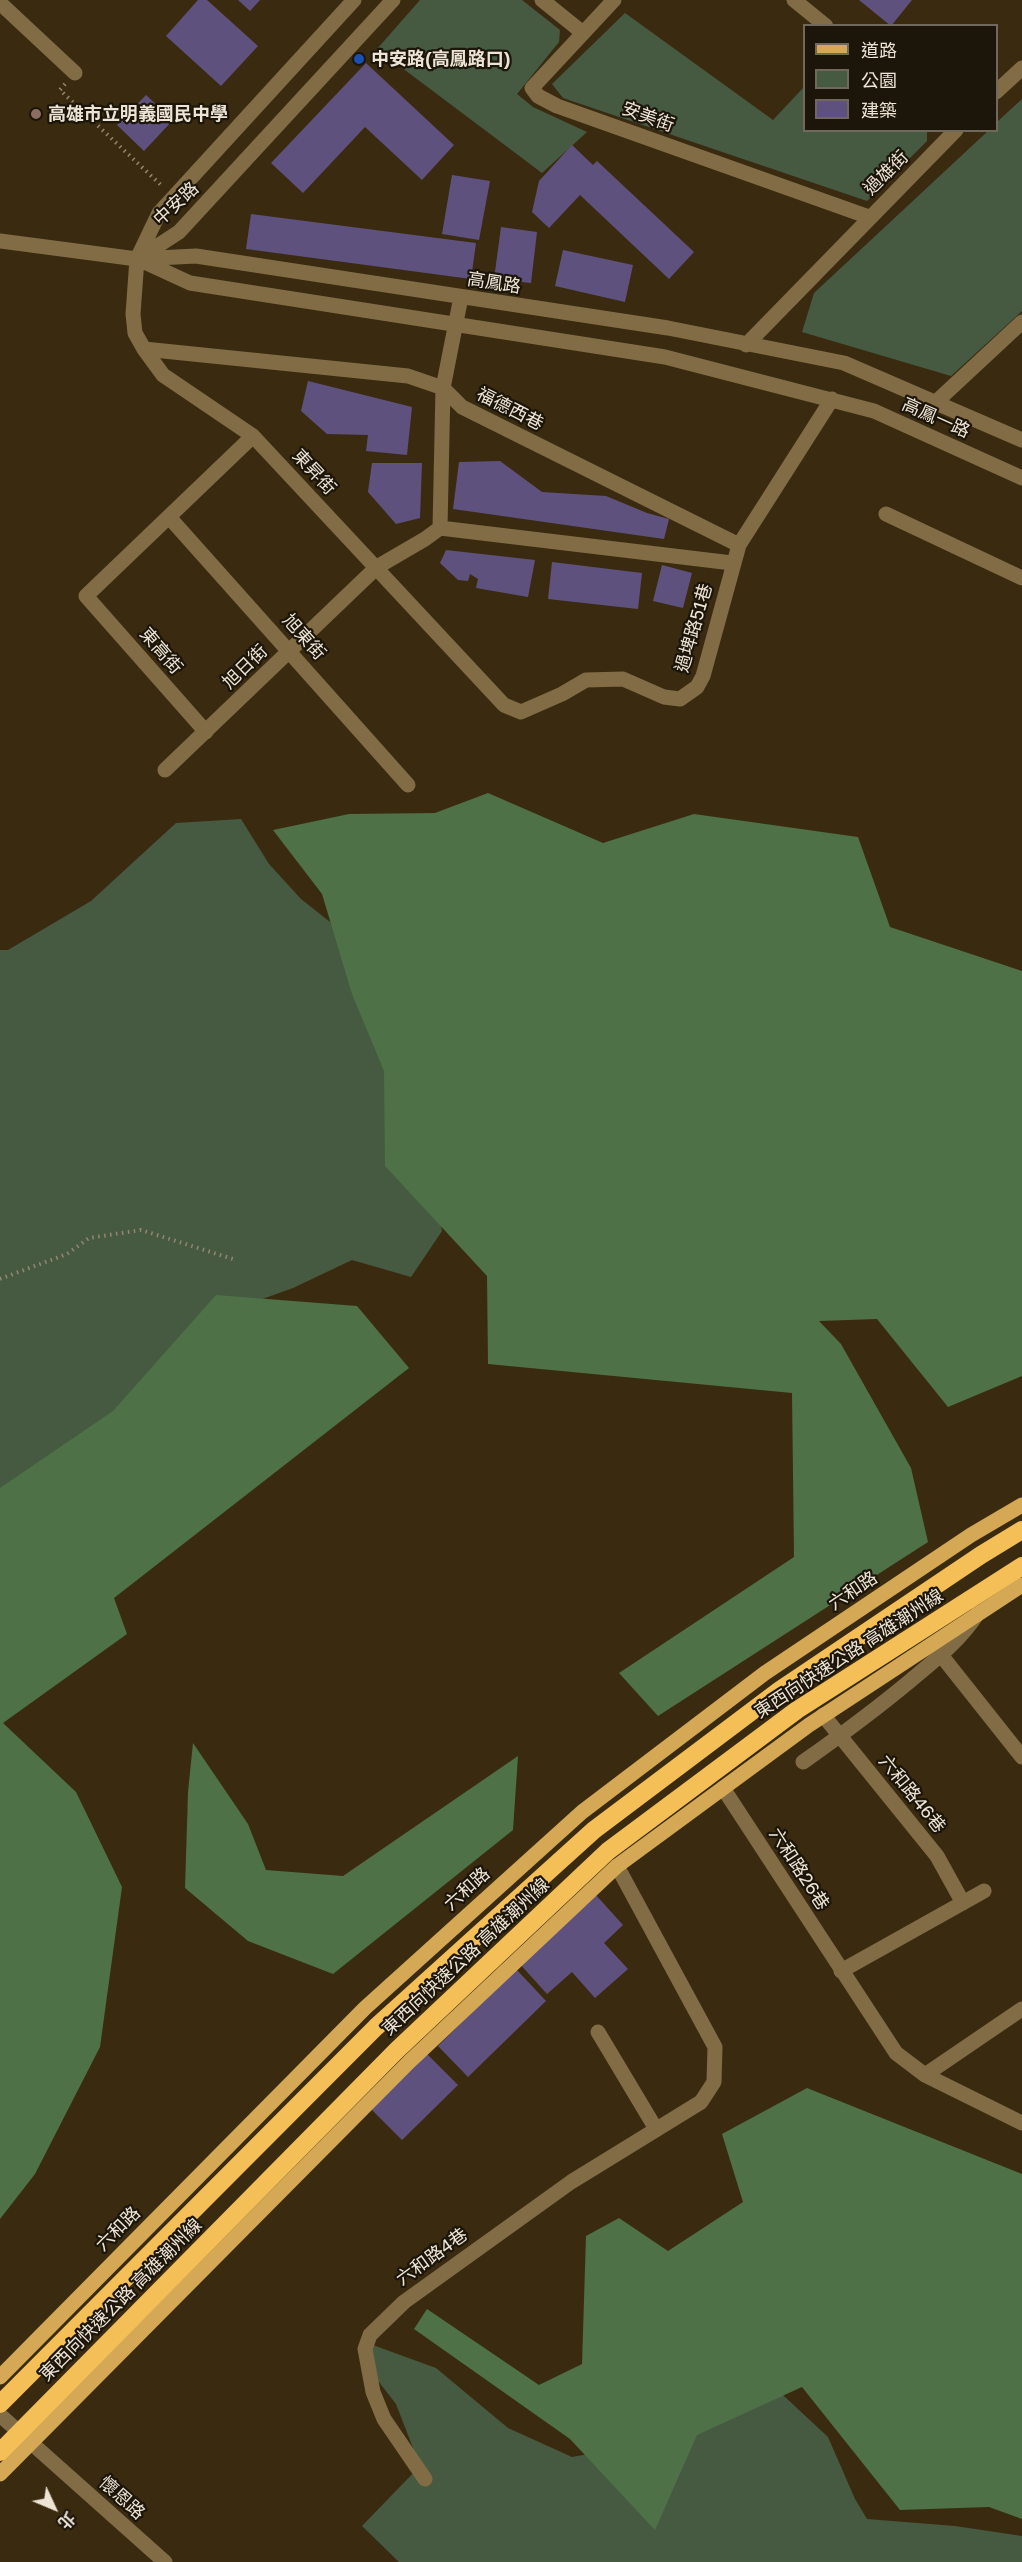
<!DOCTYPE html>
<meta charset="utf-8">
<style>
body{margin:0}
#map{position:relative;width:1022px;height:2562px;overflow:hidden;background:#3a2b10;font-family:"Golos Text","Noto Sans TC",sans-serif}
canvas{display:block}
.legend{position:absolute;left:803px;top:24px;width:195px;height:108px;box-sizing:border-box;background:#1b150a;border:2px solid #6f685b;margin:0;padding:8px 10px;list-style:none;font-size:18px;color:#eee4d5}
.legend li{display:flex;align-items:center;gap:12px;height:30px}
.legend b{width:30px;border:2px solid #6f685b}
.north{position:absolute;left:24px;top:2478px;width:60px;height:60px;-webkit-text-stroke:4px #1b150a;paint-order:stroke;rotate:134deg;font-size:16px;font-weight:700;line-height:24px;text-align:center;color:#eee4d5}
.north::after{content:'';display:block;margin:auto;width:21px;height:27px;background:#eee4d5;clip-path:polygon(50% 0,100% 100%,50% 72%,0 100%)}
</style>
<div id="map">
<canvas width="1022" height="2562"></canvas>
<ul class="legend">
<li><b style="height:8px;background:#d4a854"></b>道路</li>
<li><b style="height:16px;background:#465a42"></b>公園</li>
<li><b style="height:16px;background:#5f517e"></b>建築</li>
</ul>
<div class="north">北</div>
</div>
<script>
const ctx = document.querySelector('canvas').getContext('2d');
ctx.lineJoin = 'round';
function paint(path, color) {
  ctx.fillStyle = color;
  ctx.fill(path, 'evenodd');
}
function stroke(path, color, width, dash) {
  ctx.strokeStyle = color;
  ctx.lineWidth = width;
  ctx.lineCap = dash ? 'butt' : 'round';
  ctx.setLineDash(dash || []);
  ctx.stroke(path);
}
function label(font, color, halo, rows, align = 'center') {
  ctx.font = font + ' "Golos Text","Noto Sans TC",sans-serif';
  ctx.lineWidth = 4.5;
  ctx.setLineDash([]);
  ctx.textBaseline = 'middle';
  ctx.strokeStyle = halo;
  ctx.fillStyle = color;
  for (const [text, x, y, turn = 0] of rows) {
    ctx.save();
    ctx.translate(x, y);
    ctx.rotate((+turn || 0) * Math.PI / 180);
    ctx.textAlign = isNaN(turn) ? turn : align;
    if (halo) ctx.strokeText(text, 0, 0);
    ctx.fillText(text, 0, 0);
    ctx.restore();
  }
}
paint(new Path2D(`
 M420 0H522L560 30 559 42 517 94 533 107 587 132 542 173 377 49Z
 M625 13 773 120 804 87V130L927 131V141L867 201 563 98 552 84Z
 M1022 99V311L951 376 802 332 814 293 988 131 996 130 997 122Z
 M241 819 269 864 301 899 377 959 425 1143 442 1231 411 1277 352 1260 293 1288 226 1312 0 1539V950H8L91 901 176 823Z
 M370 2344 436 2368 508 2428 572 2457 611 2450 770 2383 828 2437 855 2499 867 2519 955 2526 1022 2536V2562H399L362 2526 420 2466 396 2404 372 2373Z`), '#465a42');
paint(new Path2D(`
 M488 793 603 843 694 814 858 837 890 927 1022 971V1376L948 1407 877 1319 819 1321 841 1344 911 1468 928 1542 658 1716 619 1673 794 1557 792 1393 488 1364 487 1276 385 1166 384 1071 352 994 322 894 273 830 349 814 435 813Z
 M216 1295 357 1306 409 1368 114 1598 127 1634 3 1723 76 1792 122 1887 100 2047 35 2174 0 2219V1488L113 1411Z
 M193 1743 248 1824 266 1870 343 1876 518 1756 513 1830 333 1974 248 1941 185 1888 188 1792Z
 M807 2088 1022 2174V2519L989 2507 900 2510 802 2387 697 2435 655 2530 570 2439 414 2329 427 2309 539 2385 582 2364 586 2236 619 2218 668 2251 743 2202 722 2134Z`), '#4e7147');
paint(new Path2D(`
 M198 0H207L258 46 221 86 166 36Z
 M238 0H260L250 11Z
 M859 0H912L891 26Z
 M366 63 454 145 422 180 365 127 303 193 271 163Z
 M146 95 173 120 144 151 117 125Z
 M572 145 593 165 597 161 694 252 669 279 580 195 549 228 532 212 539 181Z
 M452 175 490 181 479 240 442 234Z
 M251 214 476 243 471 279 246 249Z
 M501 227 537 232 531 283 494 279Z
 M563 250 633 265 625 302 555 286Z
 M308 381 412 407 407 455 366 451 368 435 327 434 301 411Z
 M500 461 542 492 606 496 647 513 669 519 664 539 453 509 459 462Z
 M372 463H422L420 518 396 524 368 492Z
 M446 550 535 560 528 597 476 588 478 579 470 574 468 581 458 580 440 563Z
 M552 562 642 573 638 609 548 599Z
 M662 565 692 573 683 608 653 601Z
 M595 1894 623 1925 604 1943 628 1969 595 1998 572 1972 547 1994 519 1963Z
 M516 1969 546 2001 468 2077 438 2046Z
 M427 2054 458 2085 402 2140 371 2109Z`), '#5f517e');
stroke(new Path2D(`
 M65 84 60 90 163 187
 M0 1279 67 1254 89 1238 141 1230 236 1260`), '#938772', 4, [1.5, 4.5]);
stroke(new Path2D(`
 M354 0 159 213 137 259 133 314 135 333 144 349 163 375 253 436 504 705 521 712 562 694 586 680 623 679 664 697 680 699 697 687 703 676 739 545 832 399
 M542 0 583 33
 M614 0 532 88 538 96 557 106 869 217
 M794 0 826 26
 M0 3 75 73
 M996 92 1022 68
 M0 241 137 259 196 256 668 328 844 363 1022 440
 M139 258 179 232 393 0
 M140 260 190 283 665 357 874 411 1022 478
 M746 345 956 130
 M144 349 408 376 443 388 462 407 739 545
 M936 402 1022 322
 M886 514 1022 578
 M169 517 408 785
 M440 528 443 388 461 297
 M206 732 86 596 253 436
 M165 770 377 567 425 539 440 528 732 563
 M941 1655 1022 1757
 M823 1715 937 1856 963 1903
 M803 1762C840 1736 875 1710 910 1681 935 1660 960 1641 978 1613
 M723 1788 896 2053 925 2075 1022 2123
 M841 1971 984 1891
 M598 2032 656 2129
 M925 2075 1022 2009
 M0 2415 165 2562
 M425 2479 384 2419 373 2392 365 2349 370 2335 404 2302 571 2182 701 2102 714 2082 715 2047 617 1866`), '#816c45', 15);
stroke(new Path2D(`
 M0 2377 365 2008 582 1812 765 1673 971 1535 1022 1505
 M0 2474 409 2062 617 1866 809 1725 1022 1585`), '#d4a854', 15);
stroke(new Path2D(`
 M0 2404 376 2027 594 1830 780 1690 981 1555 1022 1530`), '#f5bf58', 18);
stroke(new Path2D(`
 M0 2452 397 2050 608 1851 797 1710 1022 1566`), '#f5bf58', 18);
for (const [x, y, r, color] of [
 [359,59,6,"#1a4fb4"],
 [36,114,6,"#8d6e63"]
]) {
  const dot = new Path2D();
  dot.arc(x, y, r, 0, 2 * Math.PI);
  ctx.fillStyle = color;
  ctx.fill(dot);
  stroke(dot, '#1b150a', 2);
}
label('bold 18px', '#eee4d5', '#1b150a', [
 ["中安路(高鳳路口)",371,59],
 ["高雄市立明義國民中學",48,114]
], 'left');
label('18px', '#eee4d5', '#1b150a', [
 ["安美街",648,117,20],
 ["過雄街",886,173,-45],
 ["中安路",176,204,-43],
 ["高鳳路",494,283,9],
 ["福德西巷",510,409,27],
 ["高鳳一路",936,418,24],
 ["東昇街",314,472,47],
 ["過埤路51巷",694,628,-74],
 ["旭東街",304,637,48],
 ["東高街",161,651,49],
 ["旭日街",245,667,-44],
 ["六和路",853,1591,-34],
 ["東西向快速公路 高雄潮州線",849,1654,-33],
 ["六和路46巷",912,1794,51],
 ["六和路26巷",799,1869,57],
 ["六和路",467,1889,-42],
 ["東西向快速公路 高雄潮州線",466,1957,-43],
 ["六和路",118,2229,-45],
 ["六和路4巷",432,2257,-36],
 ["東西向快速公路 高雄潮州線",121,2300,-45],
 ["懷恩路",122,2498,42]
]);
</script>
